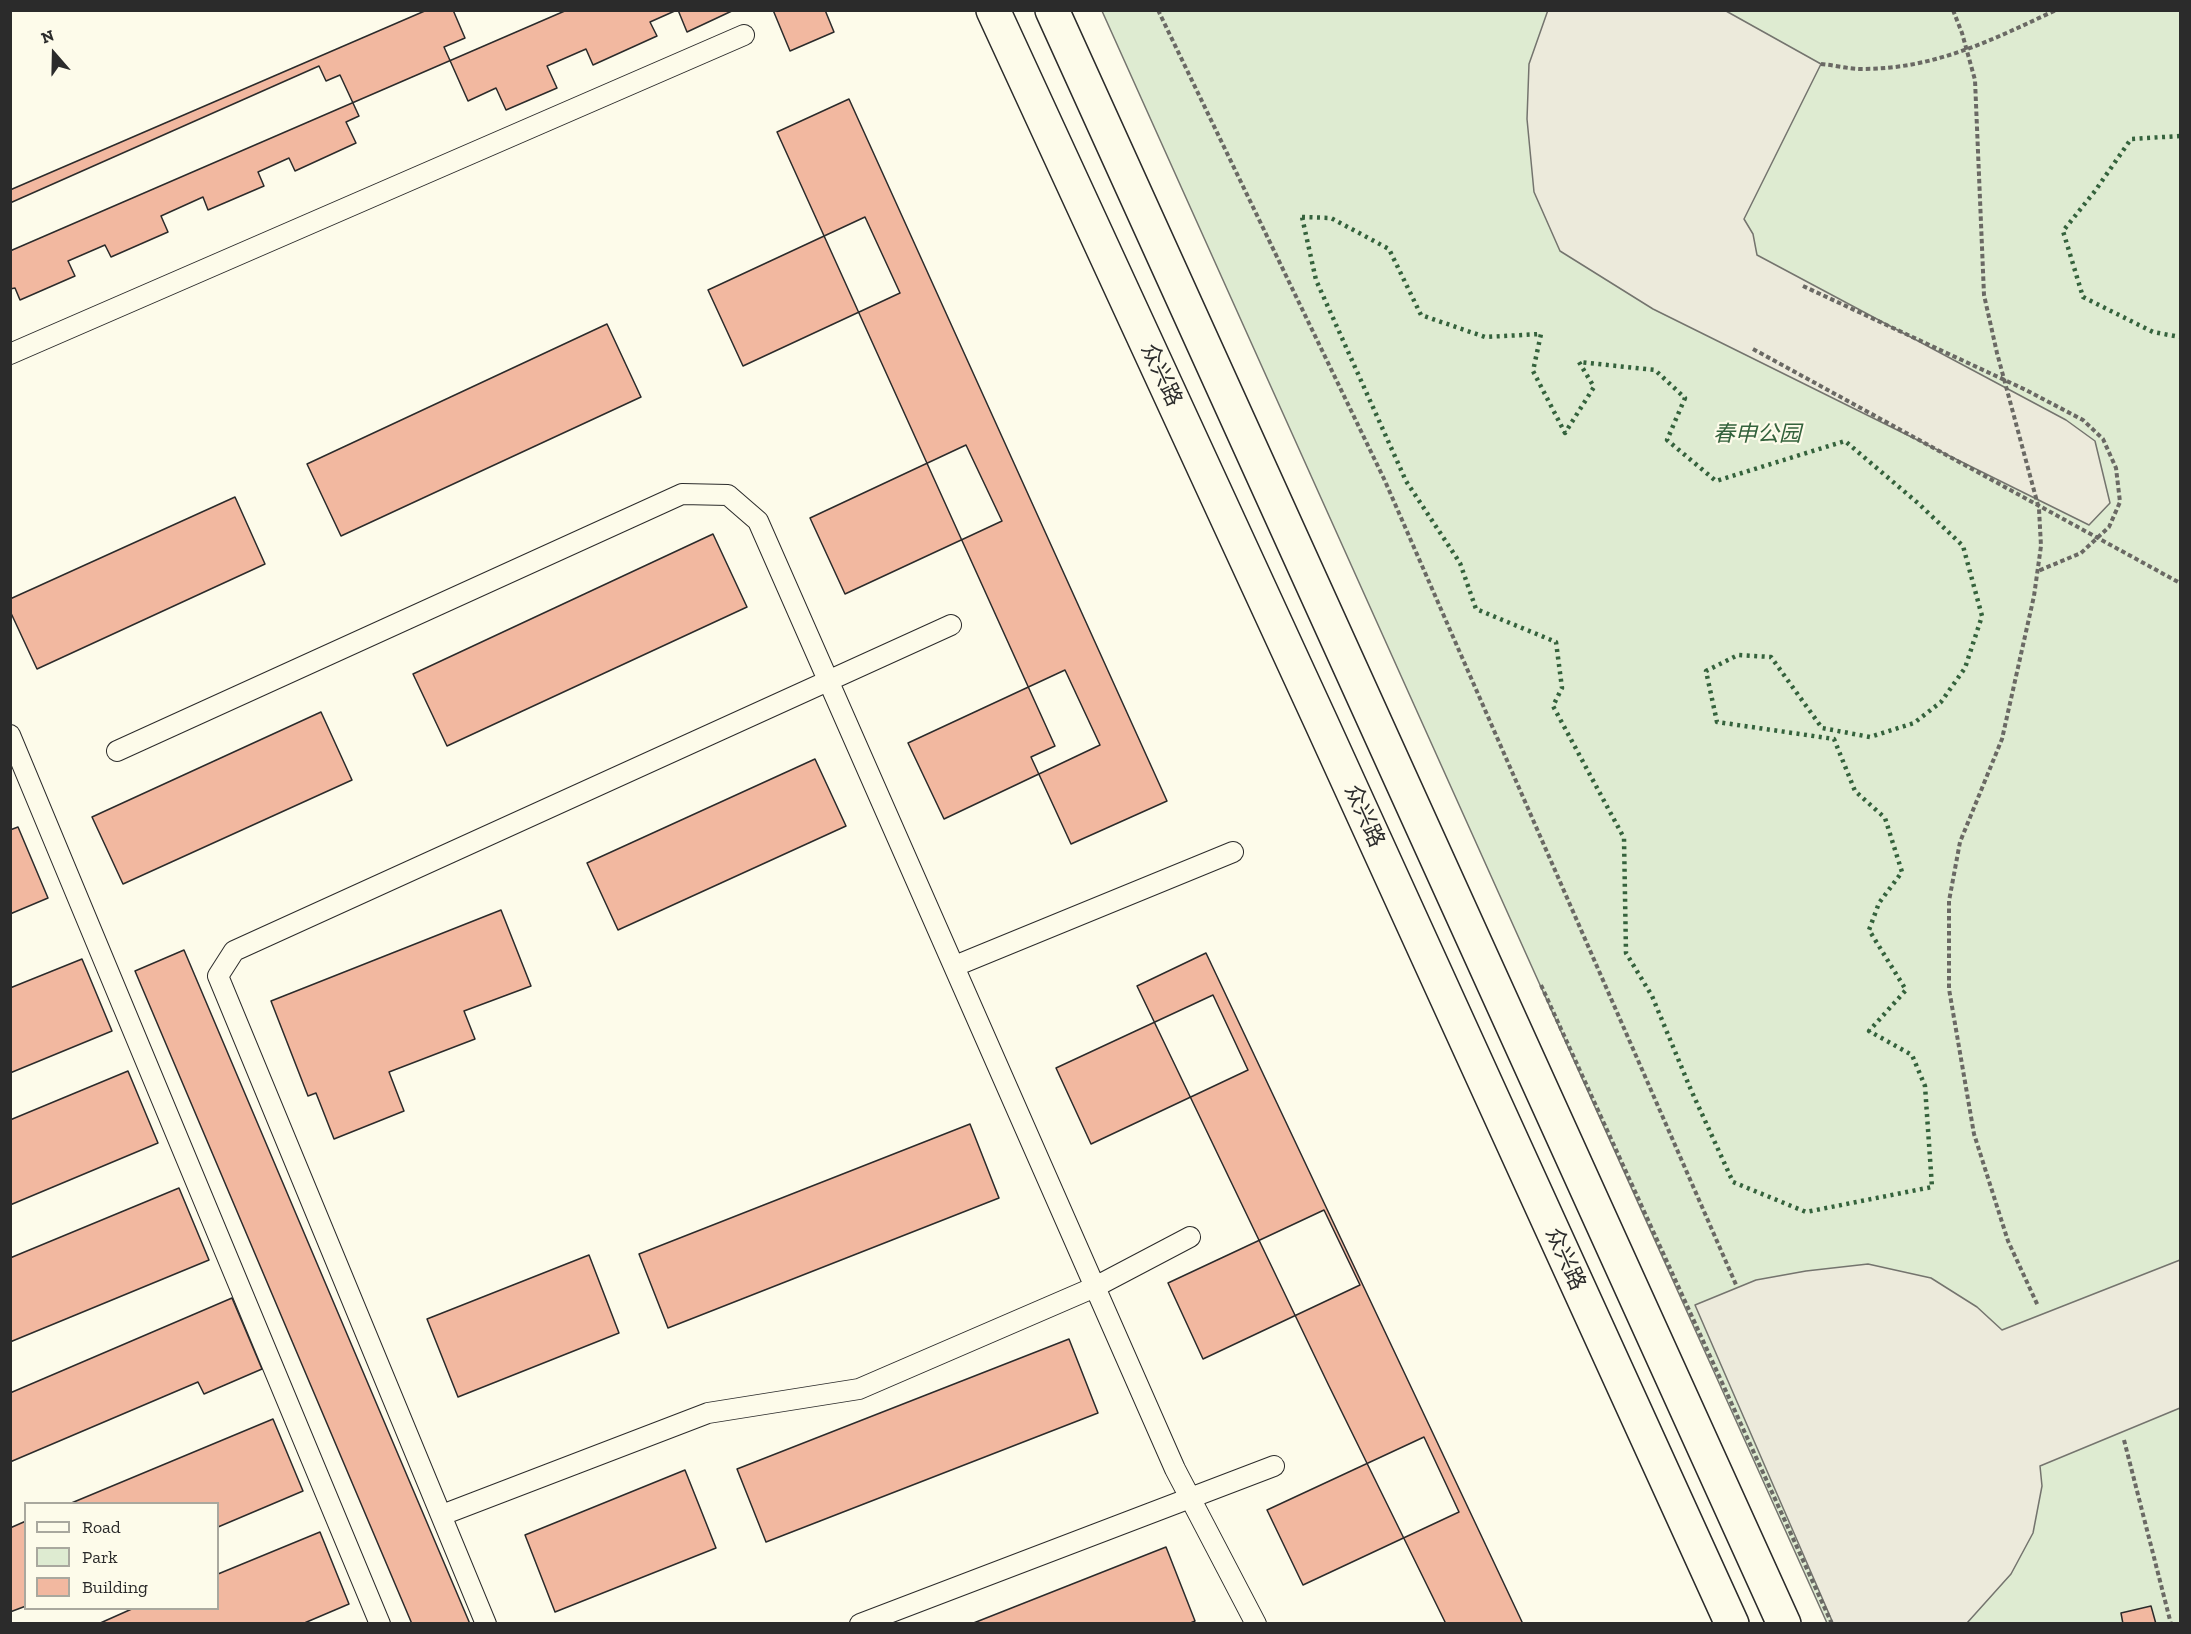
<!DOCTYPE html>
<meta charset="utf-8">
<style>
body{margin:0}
#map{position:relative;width:2191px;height:1634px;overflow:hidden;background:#fdfbea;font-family:"Zilla Slab",serif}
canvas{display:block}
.frame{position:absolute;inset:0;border:12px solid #2b2b2b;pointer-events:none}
.legend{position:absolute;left:24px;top:1502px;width:195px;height:108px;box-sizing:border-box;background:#fdfbea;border:2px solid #a9a89e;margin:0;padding:8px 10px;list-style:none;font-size:18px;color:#2b2b2b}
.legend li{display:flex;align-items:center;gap:12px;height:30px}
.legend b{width:30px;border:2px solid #a9a89e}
.north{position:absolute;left:24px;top:24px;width:60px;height:60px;-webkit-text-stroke:4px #fdfbea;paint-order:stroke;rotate:340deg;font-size:16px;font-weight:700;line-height:24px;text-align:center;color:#2b2b2b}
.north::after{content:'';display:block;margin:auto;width:21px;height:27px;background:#2b2b2b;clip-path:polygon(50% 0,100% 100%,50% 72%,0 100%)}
</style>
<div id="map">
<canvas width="2191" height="1634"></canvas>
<div class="frame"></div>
<ul class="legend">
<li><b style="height:8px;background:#fdfbea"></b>Road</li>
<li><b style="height:16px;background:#deebd1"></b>Park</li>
<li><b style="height:16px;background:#f2b8a0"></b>Building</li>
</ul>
<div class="north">N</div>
</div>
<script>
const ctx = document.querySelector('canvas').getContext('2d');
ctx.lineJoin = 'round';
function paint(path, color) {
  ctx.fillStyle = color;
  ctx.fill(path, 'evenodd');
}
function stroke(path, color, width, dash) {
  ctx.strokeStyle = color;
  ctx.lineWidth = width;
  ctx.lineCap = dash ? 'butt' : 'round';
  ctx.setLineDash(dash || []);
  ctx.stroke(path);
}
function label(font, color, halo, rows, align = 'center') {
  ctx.font = font + ' "Zilla Slab","Noto Sans SC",serif';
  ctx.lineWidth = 4.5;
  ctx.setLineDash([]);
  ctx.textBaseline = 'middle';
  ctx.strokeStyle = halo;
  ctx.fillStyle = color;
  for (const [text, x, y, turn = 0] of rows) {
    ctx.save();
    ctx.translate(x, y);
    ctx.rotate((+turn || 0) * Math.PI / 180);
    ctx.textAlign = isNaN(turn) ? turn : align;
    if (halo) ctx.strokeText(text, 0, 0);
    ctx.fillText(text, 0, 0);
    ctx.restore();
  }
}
const green = new Path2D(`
 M1102 11H2180V1623H1827Z`);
paint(green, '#deebd1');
stroke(green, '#74746e', 1.5);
const parking = new Path2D(`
 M1548 10 1726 11 1821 64 1744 219 1753 234 1757 255 2066 420 2095 441 2110 503 2089 525 1653 309 1560 251 1534 192 1527 119 1529 64Z
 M2180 1260V1408L2040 1466 2042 1486 2033 1533 2011 1574 1967 1623H1833L1695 1305 1756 1280 1806 1271 1868 1264 1931 1278 1977 1307 2002 1330Z`);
paint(parking, '#eceadb');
stroke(parking, '#74746e', 1.5);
const building = new Path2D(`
 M427 10H567L10 251V190Z
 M453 10H677L650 22 657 36 593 65 586 49 547 66 557 88 506 110 496 88 468 101 444 47 465 38Z
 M678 10H734L687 32Z
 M773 10H825L834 32 790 51Z
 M319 66 326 81 340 75 359 116 346 122 356 143 295 171 289 158 258 172 264 186 208 210 203 197 161 216 168 232 111 257 105 245 68 261 75 276 20 300 15 288 10 289V203Z
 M849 99 1167 801 1071 844 1031 757 1055 746 777 132Z
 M865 217 900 293 743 366 708 290Z
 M607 324 641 397 341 536 307 464Z
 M966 445 1002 521 845 594 810 518Z
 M235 497 265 564 37 669 10 611V599Z
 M713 534 747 607 447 746 413 674Z
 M1065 670 1100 745 944 819 908 743Z
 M321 712 352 780 123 884 92 817Z
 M815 759 846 826 618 930 587 863Z
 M18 827 48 898 10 914V830Z
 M501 910 531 986 464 1011 475 1039 389 1072 404 1111 334 1139 316 1093 308 1096 271 1001Z
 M184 950 470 1624H412L135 971Z
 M1206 953 1523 1624H1446L1329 1386 1137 986Z
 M82 959 112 1031 10 1073V988Z
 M1213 995 1248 1070 1091 1144 1056 1068Z
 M128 1071 158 1143 10 1205V1120Z
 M970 1124 999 1198 668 1328 639 1254Z
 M179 1188 209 1260 10 1342V1258Z
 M1324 1210 1360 1285 1203 1359 1168 1283Z
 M589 1255 619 1333 458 1397 427 1319Z
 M232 1298 262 1369 204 1394 198 1382 10 1462V1393Z
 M1069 1339 1098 1413 766 1542 737 1469Z
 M273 1419 303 1491 218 1527V1504H69Z
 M1424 1437 1459 1512 1303 1585 1267 1510Z
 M685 1470 716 1548 555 1612 525 1535Z
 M26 1521V1606L10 1612V1528Z
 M320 1532 349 1604 302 1624H98L134 1608H218V1574Z
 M1166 1547 1195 1621 1188 1624H971Z
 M2151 1606 2156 1624H2123L2121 1613Z`);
paint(building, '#f2b8a0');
stroke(building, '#2b2b2b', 1.5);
const lane = new Path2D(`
 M10 354 744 35
 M10 735 380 1624
 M117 751 682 494 728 495 758 521 1175 1469 1256 1624
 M955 966 1233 852
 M442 1515 708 1413 859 1389 1095 1287 1190 1237
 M486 1624 218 976 234 951 951 625
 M860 1624 1274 1466`);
const secondary = new Path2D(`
 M993 10 1321 722 1732 1624
 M1052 10 1784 1624`);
stroke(lane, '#2b2b2b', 22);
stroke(secondary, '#2b2b2b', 36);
stroke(new Path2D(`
 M1158 10 1385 481 1737 1287
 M1953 10 1962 33 1975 80 1984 295 1997 353 2039 509 2041 546 2034 596 2002 739 1960 842 1949 901V989L1974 1134 2008 1241 2038 1306
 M1821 64C1834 65 1848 69 1862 69 1935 69 1992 40 2056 10
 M1803 286 2026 390 2083 420 2103 439 2116 468 2120 502 2109 527 2081 553 2038 571
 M1753 349 2180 583
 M1541 985 1832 1624
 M2124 1440 2171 1624`), '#6a6964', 4, [4.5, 3]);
stroke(lane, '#fdfbea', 20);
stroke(secondary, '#fdfbea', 33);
stroke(new Path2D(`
 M2180 136 2131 139 2095 191 2063 231 2083 297 2153 332 2180 337
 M1302 217 1331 218 1389 249 1421 315 1485 337 1541 334 1533 371 1565 433 1594 387 1579 362 1655 370 1685 398 1667 440 1716 481 1845 441 1919 504 1963 546 1982 616 1965 668 1941 702 1914 723 1870 737 1822 728 1771 657 1738 655 1706 671 1717 722 1834 739 1855 791 1885 818 1902 872 1879 903 1869 930 1906 990 1869 1031 1912 1055 1925 1086 1932 1187 1806 1212 1733 1182 1691 1090 1652 996 1626 953 1624 838 1553 706 1562 688 1556 642 1476 609 1460 563 1406 481 1316 280Z`), '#34623c', 4.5, [3, 4.5]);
label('22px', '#2b2b2b', '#fdfbea', [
 ["众兴路",1161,375,65],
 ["众兴路",1364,816,66],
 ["众兴路",1565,1259,66]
]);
label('italic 22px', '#34623c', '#fdfbea', [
 ["春申公园",1757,435]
]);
</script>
